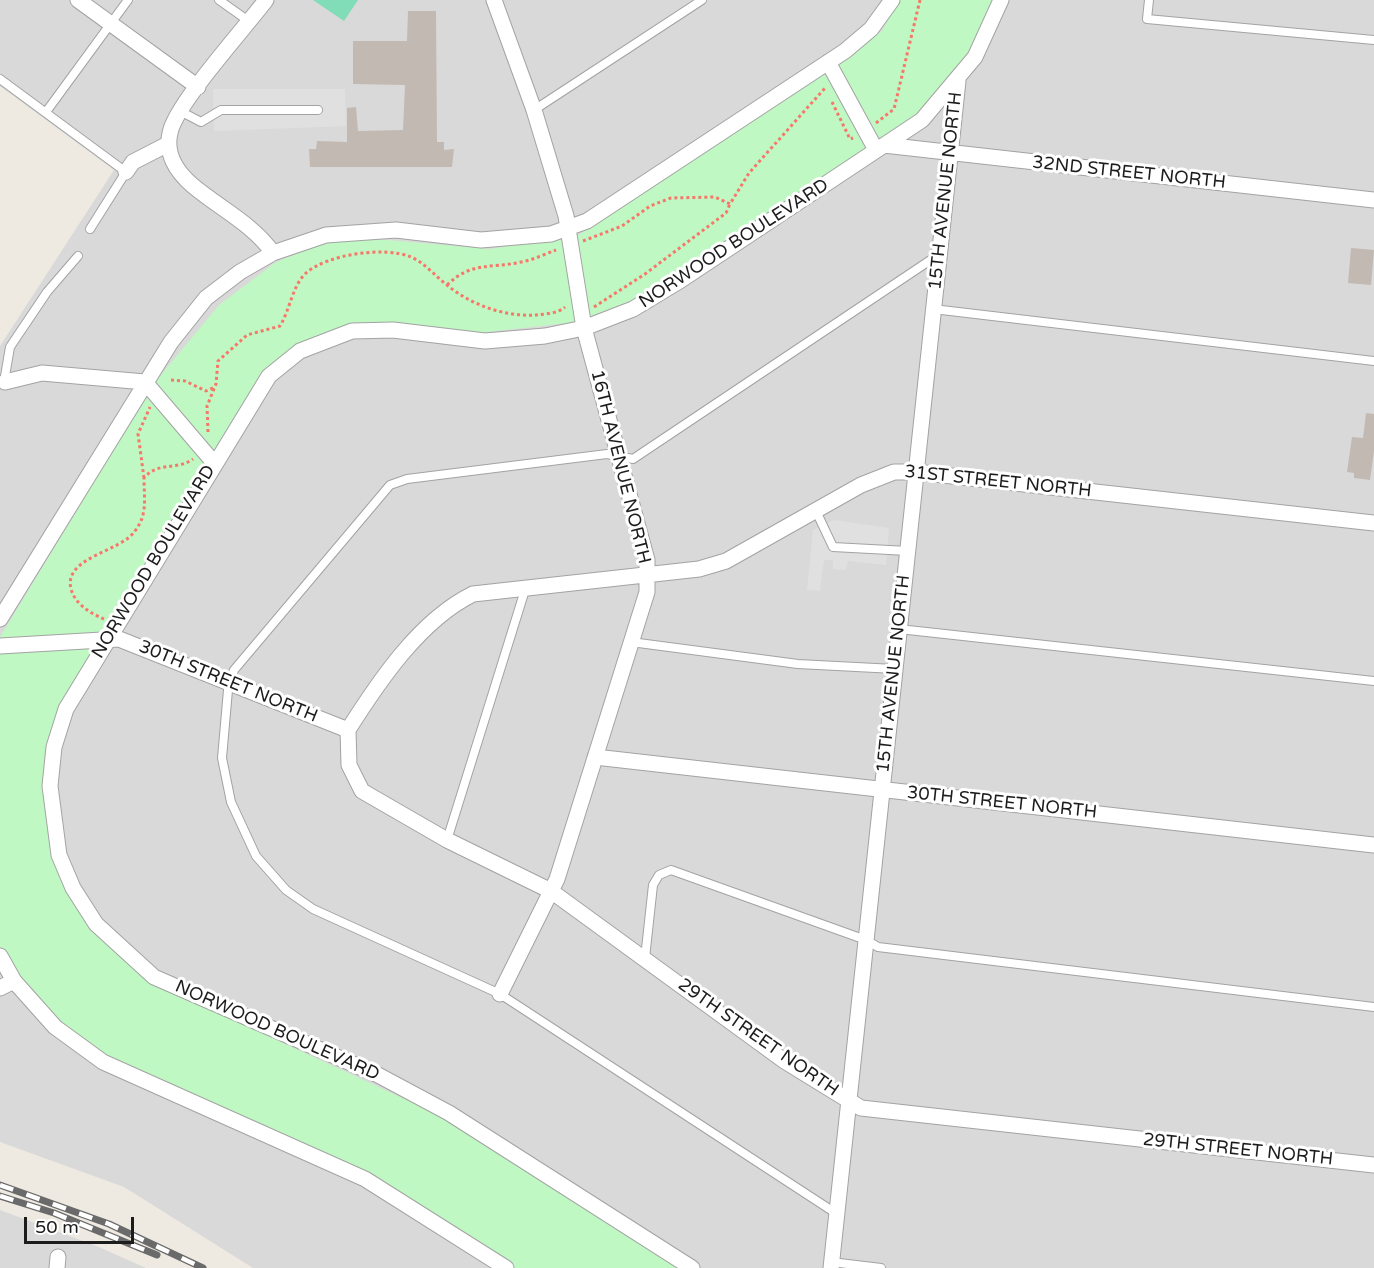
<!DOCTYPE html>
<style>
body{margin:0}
#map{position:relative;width:1374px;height:1268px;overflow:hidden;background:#eeeae2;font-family:"Varela Round",sans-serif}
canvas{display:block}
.scale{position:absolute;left:24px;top:1217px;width:110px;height:27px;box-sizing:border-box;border:3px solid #1c1c1c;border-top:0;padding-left:8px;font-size:18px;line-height:21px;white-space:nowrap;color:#1c1c1c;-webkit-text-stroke:4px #fff;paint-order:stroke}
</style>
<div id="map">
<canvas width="1374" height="1268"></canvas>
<div class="scale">50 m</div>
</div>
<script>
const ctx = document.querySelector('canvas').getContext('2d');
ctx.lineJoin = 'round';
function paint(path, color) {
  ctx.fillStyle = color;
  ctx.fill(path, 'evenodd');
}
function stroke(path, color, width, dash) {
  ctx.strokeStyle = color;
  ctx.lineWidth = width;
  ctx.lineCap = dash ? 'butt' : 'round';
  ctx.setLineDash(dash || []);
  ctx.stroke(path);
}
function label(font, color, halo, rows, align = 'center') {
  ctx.font = font + ' "Varela Round",sans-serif';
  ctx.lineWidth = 6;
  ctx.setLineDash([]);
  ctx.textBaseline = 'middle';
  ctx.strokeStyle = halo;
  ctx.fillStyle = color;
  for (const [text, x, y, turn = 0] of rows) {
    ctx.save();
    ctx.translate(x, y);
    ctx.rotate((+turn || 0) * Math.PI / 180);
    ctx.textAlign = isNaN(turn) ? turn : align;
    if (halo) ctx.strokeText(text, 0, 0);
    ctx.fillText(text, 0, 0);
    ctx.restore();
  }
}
paint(new Path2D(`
 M0 0H1374V1268H253L124 1187 0 1142V346L114 170 0 86Z
 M0 1210 99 1247 146 1268H0Z`), '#dad9d9');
paint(new Path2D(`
 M898 0H994L973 48 918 114 635 299 576 322 478 333 383 323 293 350 261 373 59 707 48 742 42 785 52 858 73 903 96 932 160 986 450 1120 682 1268H506L365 1178 103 1062 55 1027 0 956V637L155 382 219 305 276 262 327 242 365 238 489 249 577 236 882 31Z`), '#bff8c3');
paint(new Path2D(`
 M313 0H358L344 21Z`), '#81dcb8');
paint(new Path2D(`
 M213 89H345L346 126 214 131Z
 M834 520 889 528 886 565 848 561 846 570 833 569V560H824L820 591 807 590 813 530Z`), '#e0e0e0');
paint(new Path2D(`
 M408 11H436L437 142H444V150L454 149 452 167H310L309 149H316L317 141 347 142V108L356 107 358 131 403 130 405 85 353 84V41H407Z
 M1351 248 1374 250 1371 285 1348 283Z
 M1366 413 1374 414V451L1370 480 1354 478V473L1347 472 1352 437 1363 438Z`), '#c2b9b2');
const lane = new Path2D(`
 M219 0 250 22
 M1149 0 1147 19 1374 40
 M0 79 126 172 90 229
 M534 110 702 0
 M180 111 201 122 221 110H318
 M46 112 128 0
 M933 309 1374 361
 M4 382 10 347 47 292 78 256
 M816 511 833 547 908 551
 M899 629 1374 681
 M631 642 798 664 895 669
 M447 840 525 590
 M645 958 653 885 659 875 671 870 866 940 878 947 1374 1007
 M837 1214 500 994 313 909 286 890 256 856 231 802 222 758 228 690 234 670 390 485 407 479 607 454 633 459 938 255
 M831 1262 881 1268`);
const street = new Path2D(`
 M78 0 198 87
 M266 0C245 28 175 105 170 133 165 154 177 172 192 185 219 208 253 224 273 253
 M494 0 534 110 566 216 584 328 647 560V592L557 879 500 994
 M828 62 876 150
 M884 145 1374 200
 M126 172 133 162 168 144
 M5 382 42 373 145 382 215 464
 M0 619 171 342 206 298 240 272 273 253 326 235 396 230 481 240 551 234 587 221 845 51 871 29 892 0
 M0 646 119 639 348 730
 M348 730 349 765 362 791 447 840 551 891 783 1060 861 1108 1374 1165
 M348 730C379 681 420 620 473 594L699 569 726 561 861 485 894 472H916L1374 523
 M595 757 1374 845
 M0 956 14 981 55 1027 103 1062 365 1179 506 1268
 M0 988 14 981
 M57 1268 58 1257
 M692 1268 449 1113 378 1075 154 977 96 924 73 888 59 855 50 786 54 747 66 709 269 376 300 351 352 331 393 330 485 341 545 336 584 328 633 309 681 280 922 120 975 57 1001 0
 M831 1268 958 81`);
stroke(lane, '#a3a3a3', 10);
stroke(street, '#a3a3a3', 17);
stroke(new Path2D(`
 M832 102 850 139 853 138
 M876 123 894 109 920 0
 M583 241 622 226 650 206 671 198 715 197 730 204 749 173 825 88
 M447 285C472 261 490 269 521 262 533 260 545 254 556 250
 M594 307 645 274 726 213 730 204
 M171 380 185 381 206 391 215 387
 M208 432 207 406 216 384 218 361 247 335 280 326C290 310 292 286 306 273 328 254 385 246 411 257 425 263 435 276 447 285 471 305 505 317 536 315 546 314 559 313 565 307
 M144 478 138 434 150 407
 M104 619C90 613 75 604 71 589 63 557 121 552 135 531 148 514 144 498 144 478 158 461 176 471 193 459`), '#f7776a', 3, [3, 3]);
stroke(lane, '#fff', 8);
stroke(street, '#fff', 15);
const rail = new Path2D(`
 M0 1185 109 1224 203 1268
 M0 1196 54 1213 157 1255`);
stroke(rail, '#6a6a6a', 7);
stroke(rail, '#fff', 4.5, [14]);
label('18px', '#1c1c1c', '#fff', [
 ["32ND STREET NORTH",1129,173,6],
 ["15TH AVENUE NORTH",946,191,-84],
 ["NORWOOD BOULEVARD",734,244,-33],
 ["16TH AVENUE NORTH",620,467,76],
 ["31ST STREET NORTH",998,482,6],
 ["NORWOOD BOULEVARD",154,562,-59],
 ["15TH AVENUE NORTH",894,674,-84],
 ["30TH STREET NORTH",228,682,22],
 ["30TH STREET NORTH",1002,803,6],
 ["NORWOOD BOULEVARD",277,1031,24],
 ["29TH STREET NORTH",758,1038,35],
 ["29TH STREET NORTH",1238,1150,6]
]);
</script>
